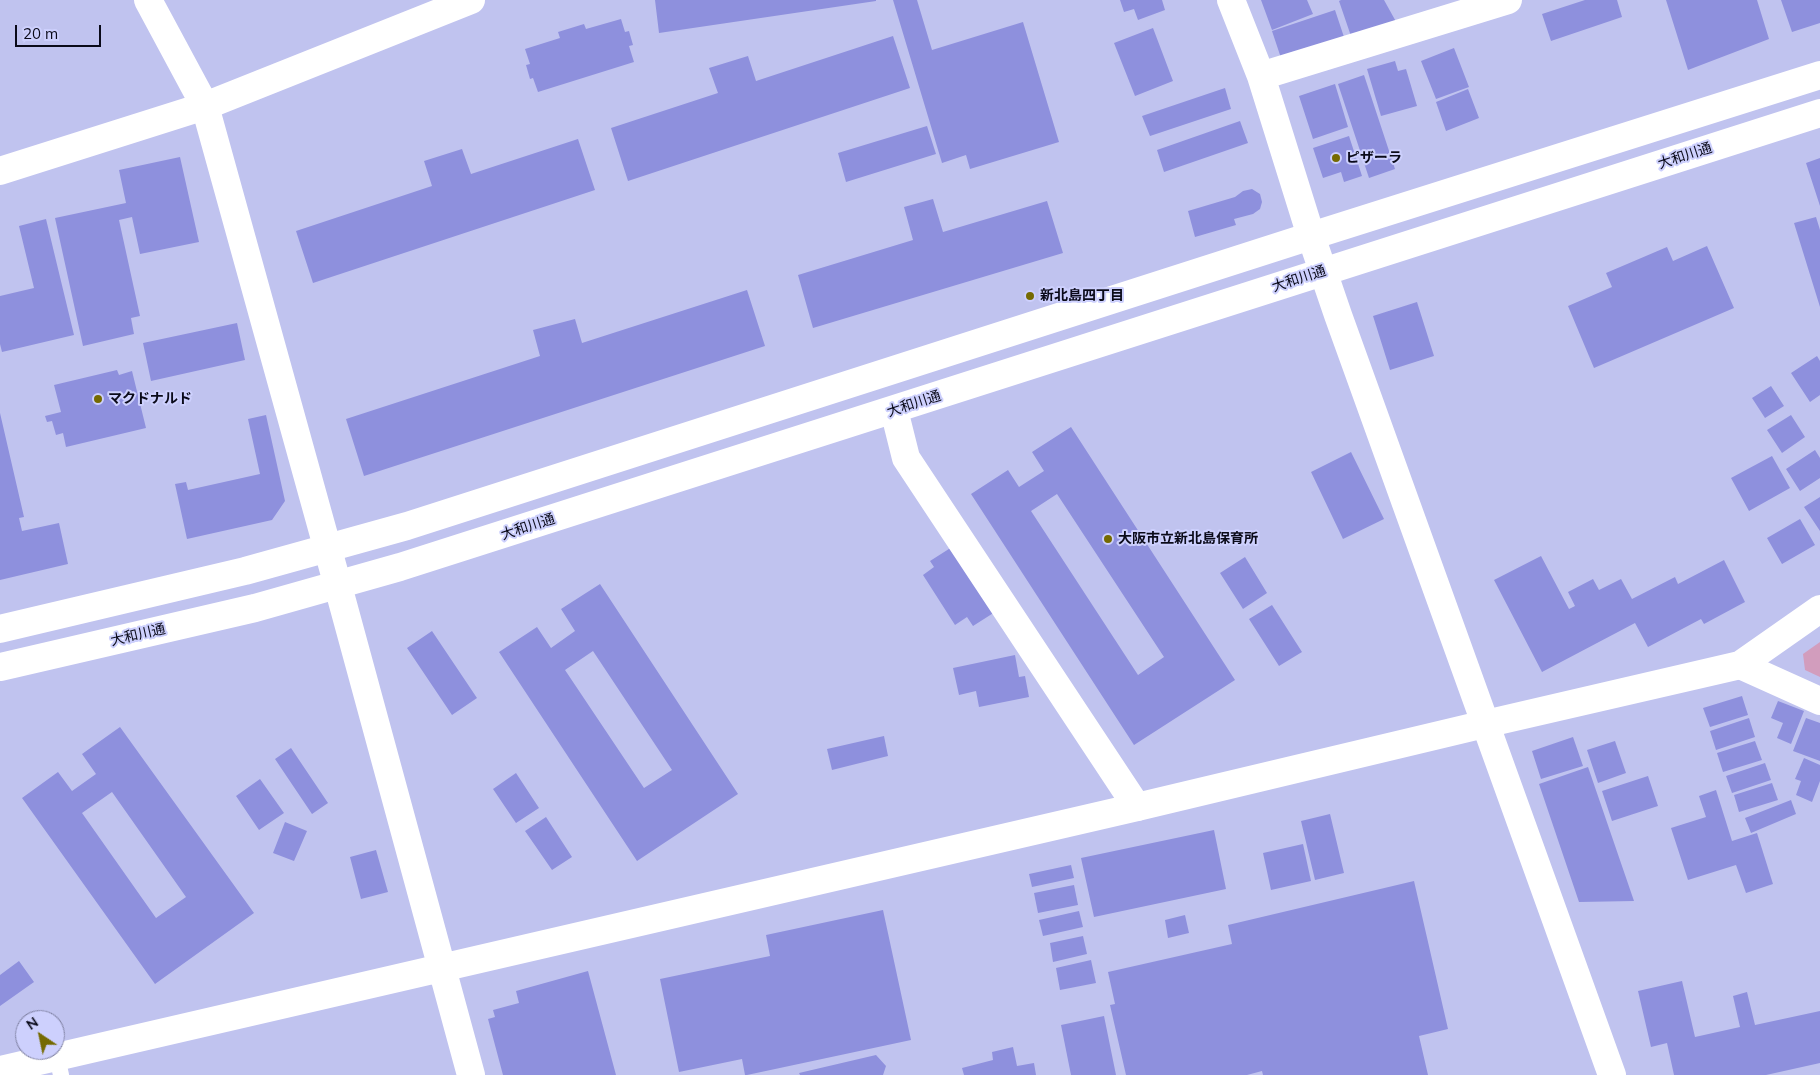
<!DOCTYPE html>
<meta charset="utf-8">
<style>
body{margin:0}
#map{position:relative;width:1820px;height:1075px;overflow:hidden;background:#c0c3ef;font-family:Mulish,sans-serif}
canvas{display:block}
.north{position:absolute;left:15px;top:1010px;width:50px;height:50px;box-sizing:border-box;background:#cdd0fd;border:1px solid #7f81a2;border-radius:50%;rotate:326deg;font-size:14px;font-weight:700;line-height:20px;text-align:center;color:#0a0a19}
.north::after{content:'';display:block;margin:auto;width:18px;height:22px;background:#756a02;clip-path:polygon(50% 0,100% 100%,50% 72%,0 100%)}
.scale{position:absolute;left:15px;top:25px;width:86px;height:22px;box-sizing:border-box;border:2px solid #0a0a19;border-top:0;padding-left:6px;font-size:15px;line-height:18px;white-space:nowrap;color:#0a0a19;-webkit-text-stroke:4px #cdd0fd;paint-order:stroke}
</style>
<div id="map">
<canvas width="1820" height="1075"></canvas>
<div class="north">N</div>
<div class="scale">20 m</div>
</div>
<script>
const ctx = document.querySelector('canvas').getContext('2d');
ctx.lineJoin = 'round';
function paint(path, color) {
  ctx.fillStyle = color;
  ctx.fill(path, 'evenodd');
}
function stroke(path, color, width, dash) {
  ctx.strokeStyle = color;
  ctx.lineWidth = width;
  ctx.lineCap = dash ? 'butt' : 'round';
  ctx.setLineDash(dash || []);
  ctx.stroke(path);
}
function label(font, color, halo, rows, align = 'center') {
  ctx.font = font + ' Mulish,"Noto Sans JP",sans-serif';
  ctx.lineWidth = 4;
  ctx.setLineDash([]);
  ctx.textBaseline = 'middle';
  ctx.strokeStyle = halo;
  ctx.fillStyle = color;
  for (const [text, x, y, turn = 0] of rows) {
    ctx.save();
    ctx.translate(x, y);
    ctx.rotate((+turn || 0) * Math.PI / 180);
    ctx.textAlign = isNaN(turn) ? turn : align;
    if (halo) ctx.strokeText(text, 0, 0);
    ctx.fillText(text, 0, 0);
    ctx.restore();
  }
}
paint(new Path2D(`
 M1820 642V677L1805 670 1803 654Z`), '#d29dbd');
paint(new Path2D(`
 M655 0H876V1L659 33Z
 M893 0H917L932 50 1023 22 1059 142 970 169 966 155 942 163Z
 M1120 0H1162L1165 10 1138 20 1134 9 1124 12Z
 M1261 0H1307L1313 14 1272 30Z
 M1341 0H1384L1399 27 1353 42 1339 1Z
 M1585 0H1617L1622 17 1551 41 1542 14Z
 M1666 0H1757L1769 39 1688 70Z
 M1781 0H1820V23L1792 32Z
 M1335 10 1345 40 1282 61 1272 31Z
 M621 19 625 32 629 31 633 45 629 46 634 62 538 92 533 78 530 79 526 65 530 64 525 49 560 38 558 32 584 24 586 29Z
 M1153 28 1173 81 1135 96 1114 43Z
 M893 36 910 88 628 181 611 128 718 93 709 68 748 56 756 81Z
 M1454 48 1469 87 1436 99 1421 61Z
 M1395 61 1398 71 1406 69 1417 106 1381 116 1367 69Z
 M1364 75 1395 169 1369 178 1338 84Z
 M1335 84 1348 127 1313 139 1299 96Z
 M1225 88 1231 109 1150 136 1142 116Z
 M1468 89 1479 118 1446 131 1436 102Z
 M1240 121 1248 143 1164 172 1157 150Z
 M927 126 936 154 846 182 838 153Z
 M1349 136 1362 176 1344 182 1341 172 1323 178 1313 148Z
 M578 139 595 190 313 283 296 231 432 186 424 161 462 149 471 174Z
 M180 157 199 242 140 254 132 217 119 220 140 316 131 318 134 334 83 346 55 218 126 203 119 170Z
 M1820 158V206L1806 163Z
 M1252 189 1260 194 1262 202 1260 209 1253 214 1234 219 1236 225 1195 237 1188 211 1235 197 1243 191Z
 M933 199 943 232 1047 201 1063 253 813 328 798 275 913 240 904 207Z
 M1816 217 1820 230V307L1794 223Z
 M46 219 74 335 2 352 0 344V296L34 288 19 226Z
 M1707 246 1734 308 1594 368 1568 306 1612 287 1606 273 1667 247 1673 261Z
 M747 290 765 346 364 476 346 419 540 356 533 330 575 319 582 343Z
 M1417 302 1434 356 1390 370 1373 316Z
 M237 323 245 360 151 381 143 343Z
 M1817 356 1820 361V395L1810 402 1791 373Z
 M117 370 119 375 132 371 146 428 66 447 63 433 56 435 52 421 47 422 45 416 61 412 54 385Z
 M1771 386 1784 406 1765 418 1752 398Z
 M0 413 24 517 19 518 22 531 59 523 68 564 0 580Z
 M266 415 285 501 272 520 187 539 175 484 186 482 188 490 260 474 248 419Z
 M1791 415 1805 437 1782 453 1767 430Z
 M1071 427 1235 680 1134 745 971 494 1008 470 1019 487 1044 471 1032 452ZM1057 494 1164 657 1138 675 1031 511Z
 M1815 450 1820 458V478L1800 491 1786 469Z
 M1351 452 1384 519 1343 539 1311 472Z
 M1772 456 1790 488 1749 511 1731 478Z
 M1820 497V531L1804 507Z
 M1800 519 1815 545 1782 564 1767 538Z
 M952 547 995 612 973 626 967 617 955 625 923 575 934 567 930 561Z
 M1541 556 1569 609 1575 606 1568 592 1593 579 1599 590 1621 579 1632 599 1675 577 1678 584 1724 560 1745 602 1704 624 1701 619 1648 647 1635 623 1542 672 1494 580Z
 M1245 557 1267 593 1243 609 1220 573Z
 M600 584 738 794 637 861 499 652 537 627 551 648 575 631 561 609ZM593 651 672 770 644 788 565 670Z
 M1272 605 1302 652 1279 666 1249 619Z
 M432 631 477 698 452 715 407 648Z
 M1015 655 1019 677 1025 676 1029 697 979 707 976 691 959 695 953 668Z
 M1742 696 1748 715 1710 727 1703 708Z
 M1778 701 1804 711 1791 744 1777 738 1783 723 1771 718Z
 M1749 718 1755 737 1716 750 1710 731Z
 M1806 718 1820 723V761L1793 751Z
 M120 727 254 913 155 984 22 798 58 772 72 791 96 774 82 754ZM112 792 186 897 156 918 82 813Z
 M884 736 888 756 832 770 827 749Z
 M1573 737 1583 766 1541 779 1532 751Z
 M1615 741 1626 773 1598 783 1587 750Z
 M1755 741 1762 760 1723 772 1717 753Z
 M291 748 328 803 312 814 275 759Z
 M1804 758 1820 765V781L1812 802 1796 795 1801 781 1795 779Z
 M1765 763 1771 780 1732 793 1726 776Z
 M1588 767 1634 901 1579 902 1539 784Z
 M516 773 539 808 516 823 493 789Z
 M1648 776 1658 806 1612 821 1602 791Z
 M260 779 284 813 259 830 236 796Z
 M1772 783 1778 800 1739 812 1734 795Z
 M1716 790 1732 841 1757 833 1773 884 1746 893 1736 865 1688 880 1671 828 1706 817 1699 796Z
 M1791 800 1796 814 1751 833 1745 818Z
 M1330 814 1344 873 1315 880 1301 821Z
 M546 817 572 857 552 870 525 831Z
 M285 822 307 831 294 861 273 853Z
 M1214 830 1226 889 1094 917 1081 858Z
 M1303 844 1311 881 1271 890 1263 853Z
 M376 850 388 892 361 899 350 857Z
 M1071 865 1074 878 1032 887 1029 874Z
 M1414 881 1448 1029 1419 1036 1428 1075H1263L1262 1071 1247 1075H1126L1110 1005 1115 1004 1108 972 1232 944 1228 925Z
 M1074 885 1078 905 1038 913 1034 893Z
 M883 910 911 1040 747 1075H745L742 1059 679 1072 660 979 770 956 766 935Z
 M1079 911 1083 927 1043 936 1039 920Z
 M1185 915 1189 933 1168 938 1165 920Z
 M1083 936 1087 954 1053 962 1050 943Z
 M1091 960 1096 983 1060 990 1056 968Z
 M19 961 34 982 0 1006V975Z
 M588 971 616 1075H503L488 1019 495 1017 493 1010 519 1003 516 991Z
 M1682 981 1695 1037 1740 1027 1733 996 1747 992 1755 1025 1820 1011V1063L1766 1075H1674L1667 1043 1651 1047 1638 991Z
 M1104 1016 1116 1075H1071L1061 1025Z
 M1013 1047 1017 1066 1034 1063 1036 1075H964L962 1068 993 1060 992 1052Z
 M876 1055 886 1066 883 1075H800L799 1073Z`), '#8e90dd');
stroke(new Path2D(`
 M57 1057 61 1075`), '#fff', 16);
stroke(new Path2D(`
 M148 0 205 106 338 586
 M1231 0 1261 76 1311 236 1338 315 1612 1075
 M1261 76 1508 0
 M0 171 205 106 471 0
 M894 410 906 458 1137 807
 M1740 665 1820 701`), '#fff', 28);
stroke(new Path2D(`
 M338 586 471 1075
 M0 629 245 571 407 526 1311 236 1820 75
 M0 667 255 608 400 567 1820 113
 M0 1070 1137 807 1485 724 1740 665 1820 609`), '#fff', 28);
for (const [x, y, r, color] of [
 [1336,158,5,"#756a02"],
 [1030,296,5,"#756a02"],
 [98,399,5,"#756a02"],
 [1108,539,5,"#756a02"]
]) {
  const dot = new Path2D();
  dot.arc(x, y, r, 0, 2 * Math.PI);
  ctx.fillStyle = color;
  ctx.fill(dot);
  stroke(dot, '#cdd0fd', 2);
}
label('14px', '#0a0a19', '#cdd0fd', [
 ["大和川通",1685,156,-18],
 ["大和川通",1299,279,-18],
 ["大和川通",914,404,-18],
 ["大和川通",528,527,-18],
 ["大和川通",138,635,-13]
]);
label('bold 14px', '#0a0a19', '#cdd0fd', [
 ["ピザーラ",1346,158],
 ["新北島四丁目",1040,296],
 ["マクドナルド",108,399],
 ["大阪市立新北島保育所",1118,539]
], 'left');
</script>
